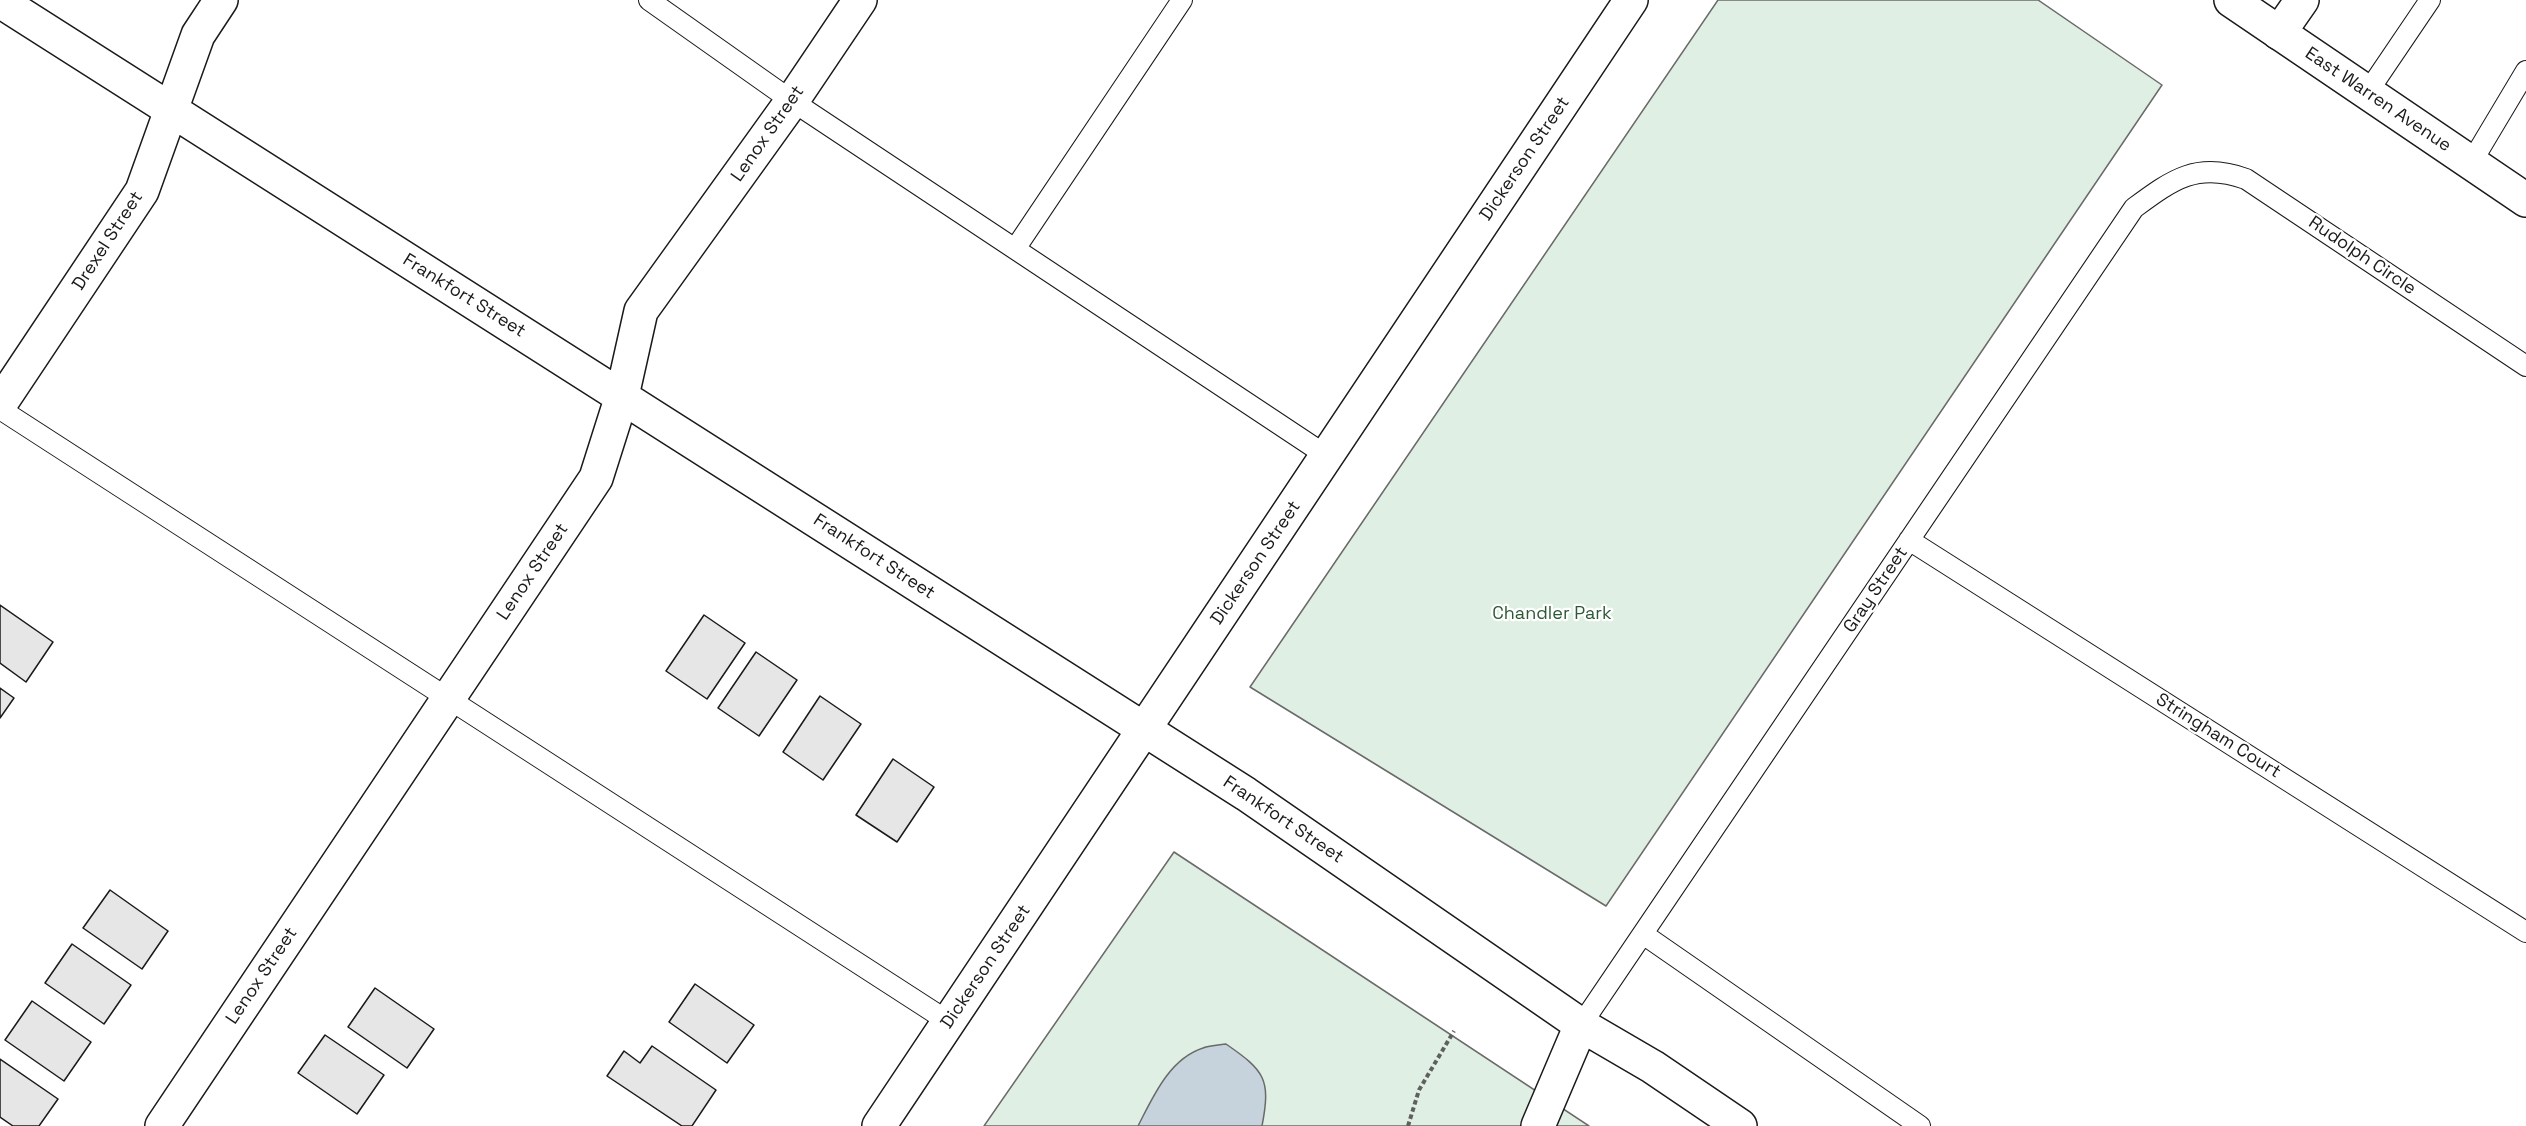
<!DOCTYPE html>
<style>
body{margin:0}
canvas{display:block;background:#fff}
</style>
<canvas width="2526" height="1126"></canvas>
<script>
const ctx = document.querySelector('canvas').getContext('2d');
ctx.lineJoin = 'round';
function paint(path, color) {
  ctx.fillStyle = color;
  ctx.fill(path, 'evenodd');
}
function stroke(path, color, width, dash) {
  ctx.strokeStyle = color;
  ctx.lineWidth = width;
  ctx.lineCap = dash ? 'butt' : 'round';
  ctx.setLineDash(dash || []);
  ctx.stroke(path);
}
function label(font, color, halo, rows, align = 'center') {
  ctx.font = font + ' "Space Grotesk",sans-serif';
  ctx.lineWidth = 4.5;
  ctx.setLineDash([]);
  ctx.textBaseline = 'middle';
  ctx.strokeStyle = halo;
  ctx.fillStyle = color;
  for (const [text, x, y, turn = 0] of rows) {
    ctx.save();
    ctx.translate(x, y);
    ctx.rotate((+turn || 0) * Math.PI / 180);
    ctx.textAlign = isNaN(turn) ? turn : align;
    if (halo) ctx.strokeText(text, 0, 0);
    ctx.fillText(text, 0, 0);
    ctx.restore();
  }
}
const green = new Path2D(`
 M1718 0H2038L2162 85 1606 906 1250 687Z
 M1174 852 1589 1126H984Z`);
paint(green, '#e0efe3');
stroke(green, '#6a6a6a', 1.5);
const water = new Path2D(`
 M1226 1044C1265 1071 1271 1079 1262 1126H1138C1153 1097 1169 1059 1203 1048 1210 1045 1219 1045 1226 1044Z`);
paint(water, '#c6d2dc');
stroke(water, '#6a6a6a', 1.5);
const building = new Path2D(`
 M0 605 53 642 26 682 0 663Z
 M704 615 745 643 707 699 666 671Z
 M756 652 797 680 759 736 718 708Z
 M0 688 14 698 0 718Z
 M820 696 861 724 823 780 783 752Z
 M893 759 934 787 897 842 856 815Z
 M110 890 168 931 142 969 83 928Z
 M72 944 131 985 104 1024 45 983Z
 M695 984 754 1025 727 1063 669 1022Z
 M375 988 434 1029 407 1068 348 1027Z
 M32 1001 91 1042 64 1081 5 1040Z
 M325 1035 384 1075 357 1114 298 1073Z
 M652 1046 716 1090 692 1126H682L607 1076 624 1051 640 1063Z
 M0 1059 58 1099 39 1126H13L0 1117Z`);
paint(building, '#e6e6e6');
stroke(building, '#1a1a1a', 1.5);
const lane = new Path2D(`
 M649 0 792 101 1327 456
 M2367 93 2430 0
 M2471 163 2526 71
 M1015 249 1182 0
 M0 409 949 1022
 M1909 540 2526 932
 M1643 934 1920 1126
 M1581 1025 2134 208C2172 180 2197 161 2246 179L2526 366`);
const street = new Path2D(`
 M0 1 1246 794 1581 1025 1653 1067 1740 1126
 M2279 33 2302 0
 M0 404 142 191 198 35 221 0
 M162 1126 596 478 622 396 641 311 792 101 860 0
 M1538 1126 1581 1025`);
const secondary = new Path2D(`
 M2231 0 2526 200
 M879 1126 1631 0`);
stroke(lane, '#1a1a1a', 22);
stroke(street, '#1a1a1a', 36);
stroke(secondary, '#1a1a1a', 36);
stroke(new Path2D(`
 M1408 1126 1419 1090 1454 1031`), '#5f5f5f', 4, [4.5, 3]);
stroke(lane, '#fff', 20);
stroke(street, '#fff', 33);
stroke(secondary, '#fff', 33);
label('18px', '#1a1a1a', '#fff', [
 ["East Warren Avenue",2378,100,34],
 ["Lenox Street",768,134,-55],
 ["Dickerson Street",1525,159,-56],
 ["Drexel Street",108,241,-57],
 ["Rudolph Circle",2362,256,34],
 ["Frankfort Street",464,296,32],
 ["Frankfort Street",874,557,33],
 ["Dickerson Street",1256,563,-56],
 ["Lenox Street",533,572,-56],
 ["Gray Street",1876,590,-56],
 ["Stringham Court",2218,736,32],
 ["Frankfort Street",1283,820,34],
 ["Dickerson Street",986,967,-56],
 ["Lenox Street",262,976,-56]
]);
label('18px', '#2b5a34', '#fff', [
 ["Chandler Park",1552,614]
]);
</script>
